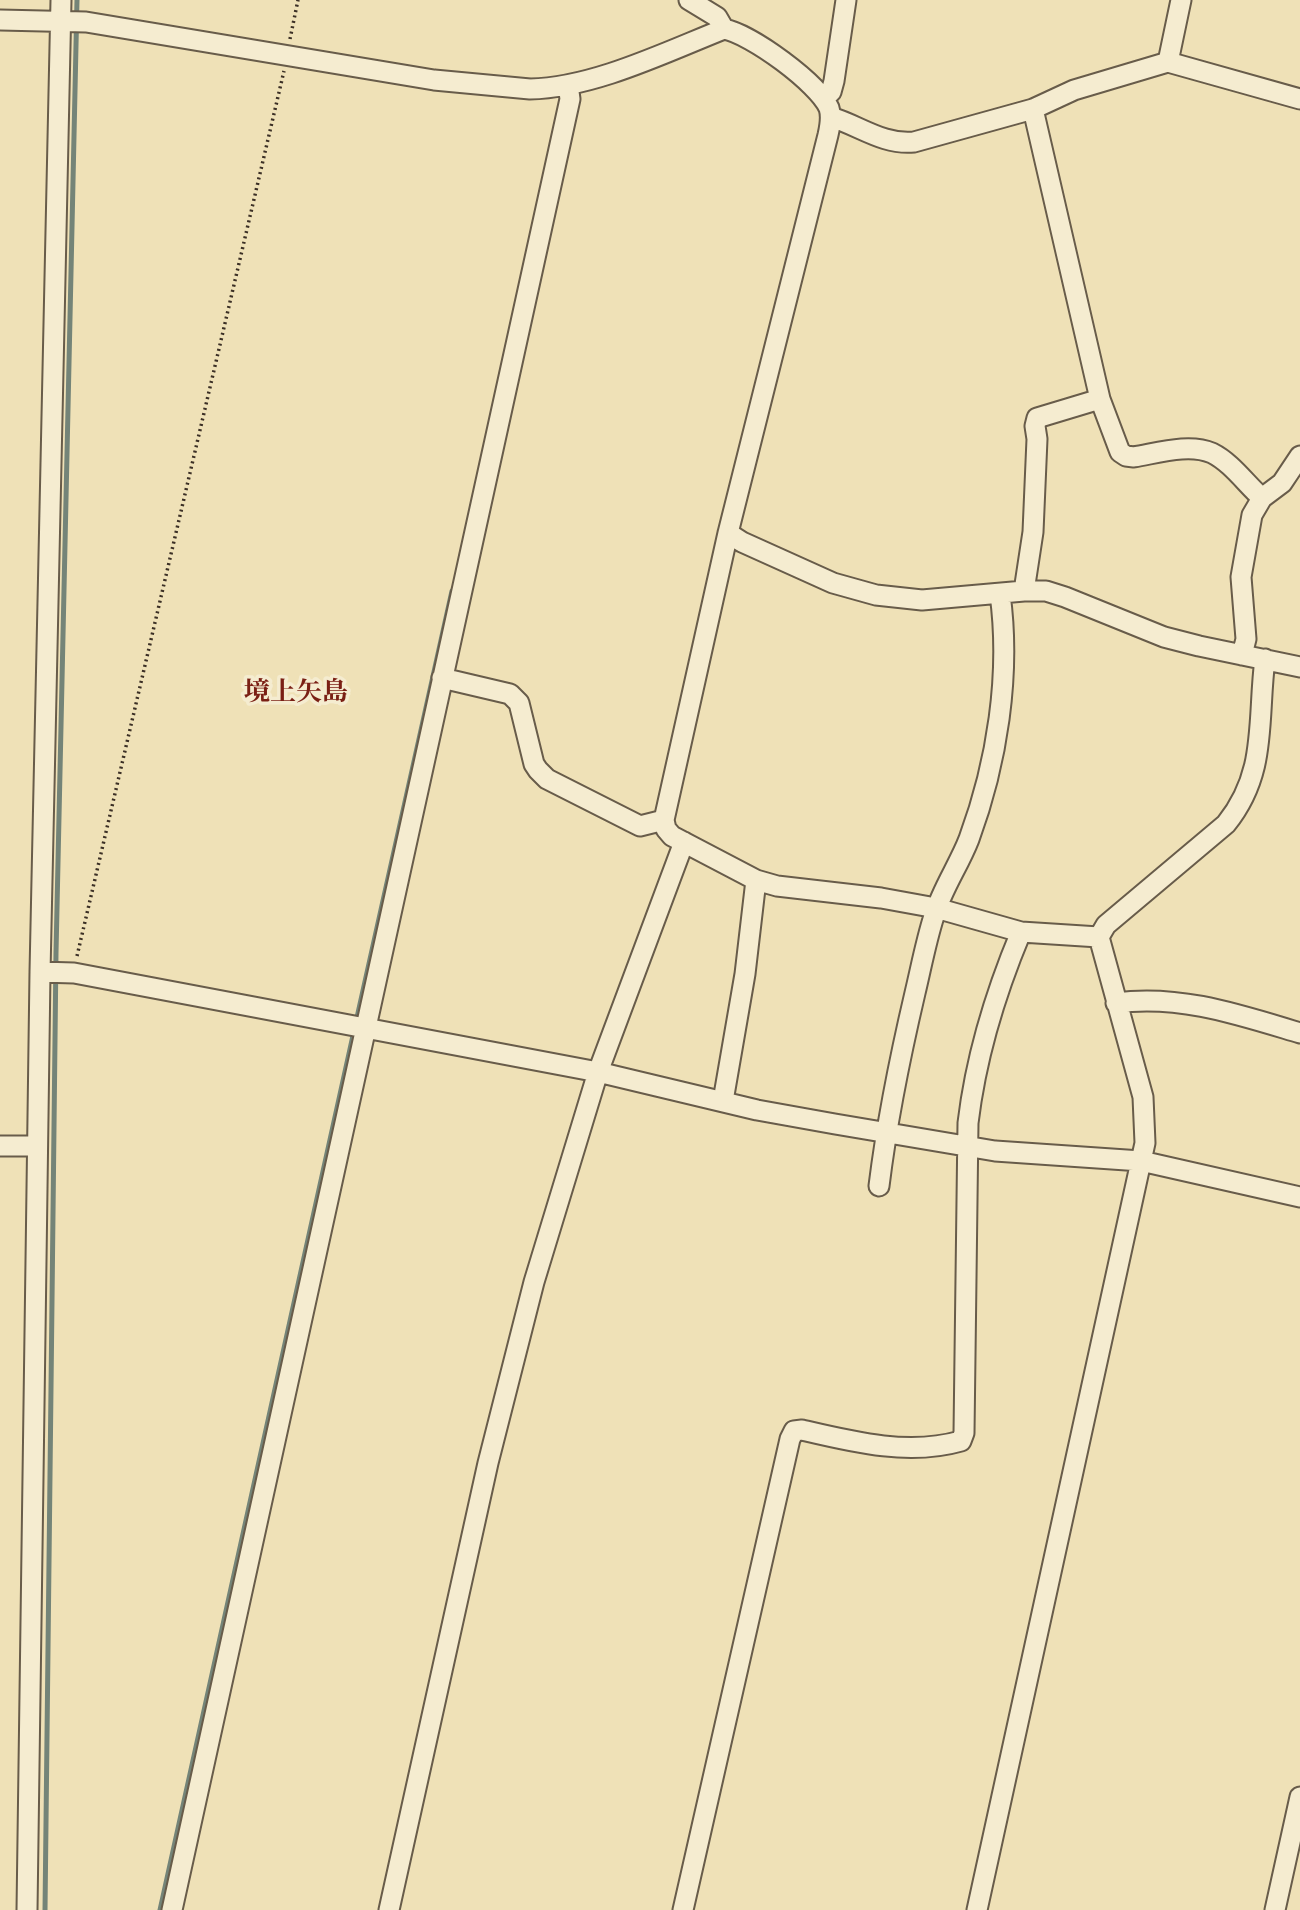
<!DOCTYPE html>
<meta charset="utf-8">
<style>
body{margin:0}
canvas{display:block;background:#efe1b7}
</style>
<canvas width="1300" height="1910"></canvas>
<script>
const ctx = document.querySelector('canvas').getContext('2d');
ctx.lineJoin = 'round';
function stroke(path, color, width, dash) {
  ctx.strokeStyle = color;
  ctx.lineWidth = width;
  ctx.lineCap = dash ? 'butt' : 'round';
  ctx.setLineDash(dash || []);
  ctx.stroke(path);
}
function label(font, color, halo, rows, align = 'center') {
  ctx.font = font + ' "Gentium Book Plus","Noto Serif JP",serif';
  ctx.lineWidth = 7;
  ctx.setLineDash([]);
  ctx.textBaseline = 'middle';
  ctx.strokeStyle = halo;
  ctx.fillStyle = color;
  for (const [text, x, y, turn = 0] of rows) {
    ctx.save();
    ctx.translate(x, y);
    ctx.rotate((+turn || 0) * Math.PI / 180);
    ctx.textAlign = isNaN(turn) ? turn : align;
    if (halo) ctx.strokeText(text, 0, 0);
    ctx.fillText(text, 0, 0);
    ctx.restore();
  }
}
stroke(new Path2D(`
 M356 1022 452 591
 M45 1910 56 953 77 0
 M160 1910 354 1031`), '#748478', 5);
const minor = new Path2D(`
 M689 0 717 17 724 29
 M0 20 86 22 434 80 530 89C593 88 666 52 724 29 751 34 818 83 829 108 832 117 830 126 828 135L728 533 664 820 666 829 672 836 756 880 777 886 881 898 936 908 1021 932 1099 937
 M1168 62 1300 99
 M823 98 831 92 834 81 846 0
 M1033 109 1100 399 1120 452 1126 456 1134 457C1158 453 1189 443 1212 453 1232 463 1246 484 1262 498
 M831 117C860 126 883 145 914 142L1033 109 1074 90 1168 62 1181 0
 M728 533 742 542 833 583 876 595 922 600 1024 591H1046L1065 597 1164 637 1199 646 1300 667
 M1024 591 1033 532 1037 439 1035 426 1037 418 1100 399
 M1242 655 1246 639 1241 577 1252 515 1262 498 1282 483 1300 456
 M442 678 510 694 519 703 534 764 538 770 547 779 640 826 664 820
 M40 972 74 973 598 1072 757 1110 835 1124 995 1151 1141 1161 1300 1197
 M1116 1003C1179 994 1240 1015 1300 1033
 M723 1101 745 974 756 880
 M0 1146H37
 M879 1186C887 1121 900 1057 915 993 921 968 926 941 934 916 942 889 959 865 969 839 997 763 1011 675 1000 594
 M27 1910 40 972 61 0
 M172 1910 570 99 568 85
 M389 1910 488 1463 534 1282 598 1072 684 842
 M683 1910 790 1439 794 1431 802 1430C853 1442 909 1456 961 1441L964 1433 968 1123C976 1056 995 994 1021 932
 M977 1910 1145 1143 1143 1097 1099 937 1106 925 1226 824C1268 772 1257 720 1265 659
 M1275 1910 1300 1797`);
stroke(minor, '#685c4a', 23);
stroke(new Path2D(`
 M290 39 298 0
 M77 956 284 71`), '#3b2f25', 3.5, [2, 3.5]);
stroke(minor, '#f5ecd0', 19);
label('bold 26px', '#7a1f14', '#f5ecd0', [
 ["境上矢島",296,693]
]);
</script>
